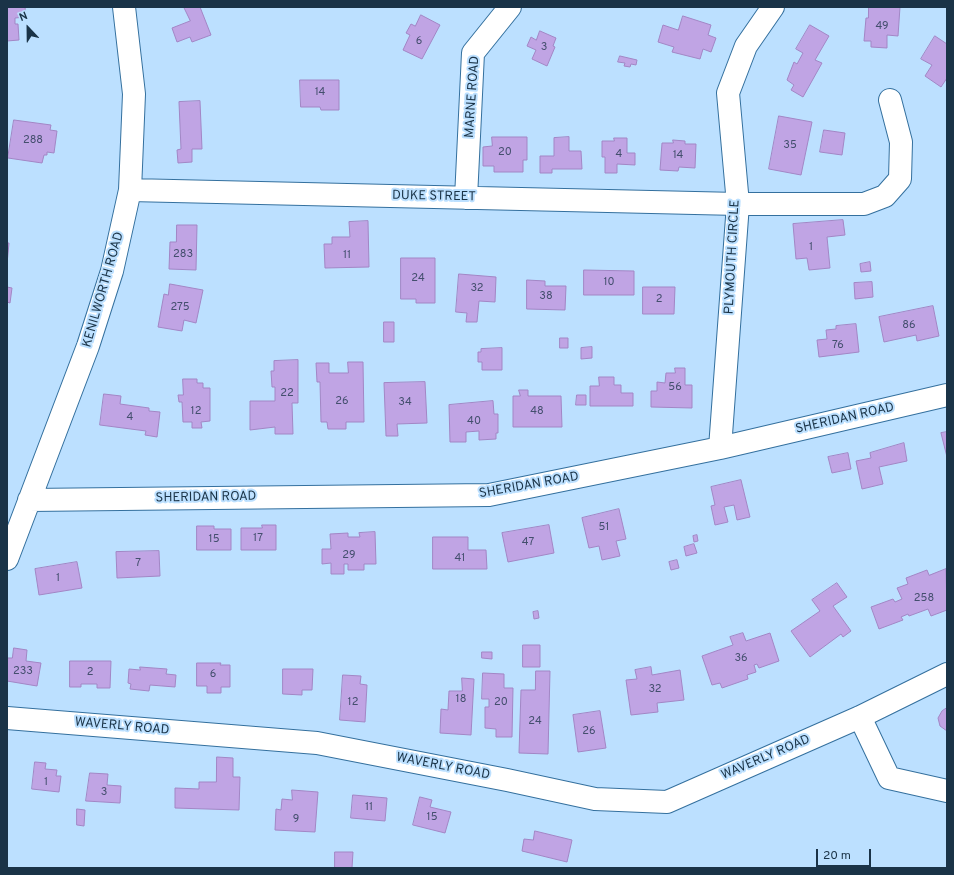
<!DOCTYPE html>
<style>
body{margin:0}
#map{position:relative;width:954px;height:875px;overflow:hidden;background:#bce0ff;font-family:Overpass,sans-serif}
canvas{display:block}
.frame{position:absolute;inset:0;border:8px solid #1a3347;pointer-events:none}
.north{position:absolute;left:8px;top:8px;width:40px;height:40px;-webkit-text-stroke:3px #bce0ff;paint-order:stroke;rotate:338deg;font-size:11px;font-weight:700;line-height:16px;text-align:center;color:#1a3347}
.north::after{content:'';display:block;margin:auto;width:14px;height:18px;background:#1a3347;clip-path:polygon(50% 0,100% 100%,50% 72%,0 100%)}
.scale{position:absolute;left:816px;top:849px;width:55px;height:18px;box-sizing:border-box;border:2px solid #1a3347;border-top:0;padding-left:5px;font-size:12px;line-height:14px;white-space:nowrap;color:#1a3347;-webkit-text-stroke:3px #bce0ff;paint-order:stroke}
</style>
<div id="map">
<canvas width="954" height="875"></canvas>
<div class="frame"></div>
<div class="north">N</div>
<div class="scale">20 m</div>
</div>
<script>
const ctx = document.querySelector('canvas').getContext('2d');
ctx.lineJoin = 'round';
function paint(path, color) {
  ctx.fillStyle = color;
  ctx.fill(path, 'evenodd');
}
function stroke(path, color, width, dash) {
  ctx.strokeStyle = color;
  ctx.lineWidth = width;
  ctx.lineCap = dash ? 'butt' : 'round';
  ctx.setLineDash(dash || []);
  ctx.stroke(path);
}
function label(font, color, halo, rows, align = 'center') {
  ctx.font = font + ' Overpass,sans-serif';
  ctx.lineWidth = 4;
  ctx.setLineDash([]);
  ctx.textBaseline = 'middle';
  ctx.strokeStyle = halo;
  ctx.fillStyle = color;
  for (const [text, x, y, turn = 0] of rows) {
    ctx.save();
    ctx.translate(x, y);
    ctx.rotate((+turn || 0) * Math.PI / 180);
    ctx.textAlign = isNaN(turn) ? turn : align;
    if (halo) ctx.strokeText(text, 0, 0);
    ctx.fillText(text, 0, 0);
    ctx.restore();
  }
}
const building = new Path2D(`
 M7 7H25L26 17 15 18V24H18L19 40 7 41Z
 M184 7H200L211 35 192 42 190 37 177 42 172 28 190 21Z
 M869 7H900L898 36 887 35V48L871 47V41H864L866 18H868Z
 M421 15 440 25 422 59 403 50 410 35 406 33 411 24 415 26Z
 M683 16 711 25 708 35 716 38 711 52 703 49 700 59 672 52 674 47 658 42 663 25 678 30Z
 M810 25 829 36 815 60 822 63 803 97 791 90 794 85 787 80 794 62 797 64 803 53 796 49Z
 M540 31 556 38 553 46 555 47 547 66 532 59 536 50 527 46 531 37 536 40Z
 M935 36 947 44V78L941 87 925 76 932 65 921 59Z
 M620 56 637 60 636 65 631 64 630 67 624 66 625 63 618 62Z
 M300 80H339V110H321L320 107H301Z
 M200 101 202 149H192V162L178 163 177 150 181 149 179 102Z
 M779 116 812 122 801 175 769 169Z
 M14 120 51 125 50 130 57 131 54 153 47 152V155H44L42 163 8 158Z
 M824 130 845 133 842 155 820 152Z
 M492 137H527V160H523V172H494V166H483V147L492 146Z
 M569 137V151H581L582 169H552V173H540V156H554V138Z
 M614 138H627V153H635V165L617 164V173H605V157H602V141H614Z
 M673 140 685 141V144H696L695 168 679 167 678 171 660 170 662 143H673Z
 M843 220 845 235 827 237 830 268 809 270 807 258 796 259 793 224Z
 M368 221 369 267 325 268 324 244H332V237H350L349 222Z
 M177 225H197L196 270 169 269 170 242H176Z
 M7 243H9L7 264Z
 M401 258H435V303H416V299H401Z
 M870 262 871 271 861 272 860 264Z
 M584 270 634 271V295H584Z
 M459 274 496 277 495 302 479 301 477 322H466L467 313 456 312Z
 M527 280 545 281V286H566L565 310 527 309Z
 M872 282 873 297 855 299 854 283Z
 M170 284 203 290 196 323 184 320 182 331 158 327 164 294 168 295Z
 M7 287 12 288 10 303 7 302Z
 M643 287H675L674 314H643Z
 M933 306 939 336 917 341 916 335 884 342 879 317Z
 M384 322H394V342H384Z
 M856 324 859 352 819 357 817 340 827 339 826 330 836 329V326Z
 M560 338H568V348H560Z
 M592 347V358L581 359V348Z
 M502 348V370H482V362H478V352H481V349Z
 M298 360V403H292L293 434H275V427L250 430V401H275V387H272L271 371H274V361Z
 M348 362H363L364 422H346V429H328L327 422H321L320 382H317L316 363H329V373H348Z
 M675 368H685V385H692V408L651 407V391H657V382L665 383 666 373H675Z
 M599 377H614V385H621V393H633V406H590V386H599Z
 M183 379H197V383H203V388H210V421L201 422 202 428H192V422H183L182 402H179L178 395H183Z
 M425 382 427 423 397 424 398 436H386L384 383Z
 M519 390H528V396H561L562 427H513V396H520Z
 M104 394 121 396 120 404 149 408V411L160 412 157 437 145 435 146 431 100 425Z
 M577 395H586V405H576Z
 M493 401 494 414H498V433H496V439L479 440V431L466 432V442H450L449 405Z
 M947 432V457L941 433Z
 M904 443 907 461 879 467 883 484 862 489 856 461 871 458 870 453Z
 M848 453 851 469 832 473 828 457Z
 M741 480 750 517 737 520 734 505 724 507 728 522 715 525 711 506 715 505 711 487Z
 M619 509 626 539 616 541 620 556 602 560 599 546 589 548 582 518Z
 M262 525H276V550H241V528H262Z
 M549 525 554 553 508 562 502 533Z
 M197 526H214V529H231V550H197Z
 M375 532 376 564H364V570H348V564H344V574H331V563L322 564V549H331L330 534 348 533V537H360L359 533Z
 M697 535 698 541 694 542 693 536Z
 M433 537H468V550H486L487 569H433Z
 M694 544 697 553 686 556 684 547Z
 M159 551 160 576 117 578 116 552Z
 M677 560 679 568 671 570 669 562Z
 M77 562 82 588 39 595 35 569Z
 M946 569 947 610 931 616 928 609 909 616 908 614 901 617 903 620 879 629 871 607 893 599 895 602 902 599 897 588 908 584 906 578 927 570 929 575Z
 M837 583 847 597 833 606 851 631 843 637 841 634 810 657 791 631 820 611 812 600Z
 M538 611 539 618 534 619 533 612Z
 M743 633 746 641 770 633 779 661 759 668 757 664 754 665 756 672 747 675 748 679 722 688 720 683 712 685 702 656 733 645 730 637Z
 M523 645H540V667H523Z
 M14 648 27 650 26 661 41 663 37 686 7 681V658H12Z
 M482 652H492V659L482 658Z
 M70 661H111L110 688H97V684H81V687H70Z
 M197 663H221L220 665H230V687H221V693H207V686H197Z
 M140 667 167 669 166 674 176 675 175 687 150 685 149 691 130 689 131 684 128 683 129 669 140 670Z
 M651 667 652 675 680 670 684 700 657 703 658 712 631 715 626 680 637 679 635 670Z
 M283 669H313L312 690H302V695L283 694Z
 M536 671H550L548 754 519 753 521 690H535Z
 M483 673 504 674V688H513L512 737H496V729L485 728V707H489V699H482Z
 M343 675 361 676 360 684 367 685 365 722 340 720Z
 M462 678 474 679 471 735 440 733 441 709 448 710 449 691H462Z
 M947 708V731L940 726 938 718 942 711Z
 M600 711 606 748 578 752 573 715Z
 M217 757 233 758V777H240L239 810 175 808V788L199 789V782H216Z
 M35 762 46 763 45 769 57 770 56 776H61L59 792 32 789Z
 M90 773 108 774 107 785 121 786 120 803 86 801Z
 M292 790 318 792 315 832 275 830 276 809 281 810 282 799 292 800Z
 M353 795 387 798 385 821 351 818Z
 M420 797 432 800 430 807 451 812 445 833 413 825Z
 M77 809 85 810 84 826 77 825Z
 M535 831 572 840 567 862 522 851 524 839 533 840Z
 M335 852H353L352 868H335Z`);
paint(building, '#c0a4e4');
stroke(building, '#a286c5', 1);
const minor = new Path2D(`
 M130 190 738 204H864L885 196 900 179 901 142 890 100
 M466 198 473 53 510 7
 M720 448 738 204 728 93 746 46 773 7
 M29 500 489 495 720 448 947 395
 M7 559 88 346 112 271 130 190 134 94 124 7
 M860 717 889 778 947 791
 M7 718 317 743 507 780 595 799 667 802 860 717 947 674`);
stroke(minor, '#34709e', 24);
stroke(minor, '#fff', 22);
label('11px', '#444f6e', null, [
 ["49",882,27],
 ["6",419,42],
 ["3",544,48],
 ["14",320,93],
 ["288",33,141],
 ["35",790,146],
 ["20",505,153],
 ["4",619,155],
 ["14",678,156],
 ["1",811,248],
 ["283",183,255],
 ["11",347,256],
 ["24",418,279],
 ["10",609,283],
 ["32",477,289],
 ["38",546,297],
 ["2",659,300],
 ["275",180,308],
 ["86",909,326],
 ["76",838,346],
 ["56",675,388],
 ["22",287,394],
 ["26",342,402],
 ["34",405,403],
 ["12",196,412],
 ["48",537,412],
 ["4",130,418],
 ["40",474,422],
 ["51",604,528],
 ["17",258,539],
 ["15",214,540],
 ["47",528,543],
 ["29",349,556],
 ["41",460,559],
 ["7",138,564],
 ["1",58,579],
 ["258",924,599],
 ["36",741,659],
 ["233",23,672],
 ["2",90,673],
 ["6",213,675],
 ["32",655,690],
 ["18",461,700],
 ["12",353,703],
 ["20",501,703],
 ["24",535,722],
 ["26",589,732],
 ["1",46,783],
 ["3",104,793],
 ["11",369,808],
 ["15",432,818],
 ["9",296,820]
]);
label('13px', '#1a3347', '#bce0ff', [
 ["MARNE ROAD",473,97,-86],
 ["DUKE STREET",434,197,1],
 ["PLYMOUTH CIRCLE",733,257,-87],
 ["KENILWORTH ROAD",104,290,-74],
 ["SHERIDAN ROAD",845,419,-13],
 ["SHERIDAN ROAD",529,486,-10],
 ["SHERIDAN ROAD",206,498,-1],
 ["WAVERLY ROAD",122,727,5],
 ["WAVERLY ROAD",766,758,-23],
 ["WAVERLY ROAD",443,767,11]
]);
</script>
